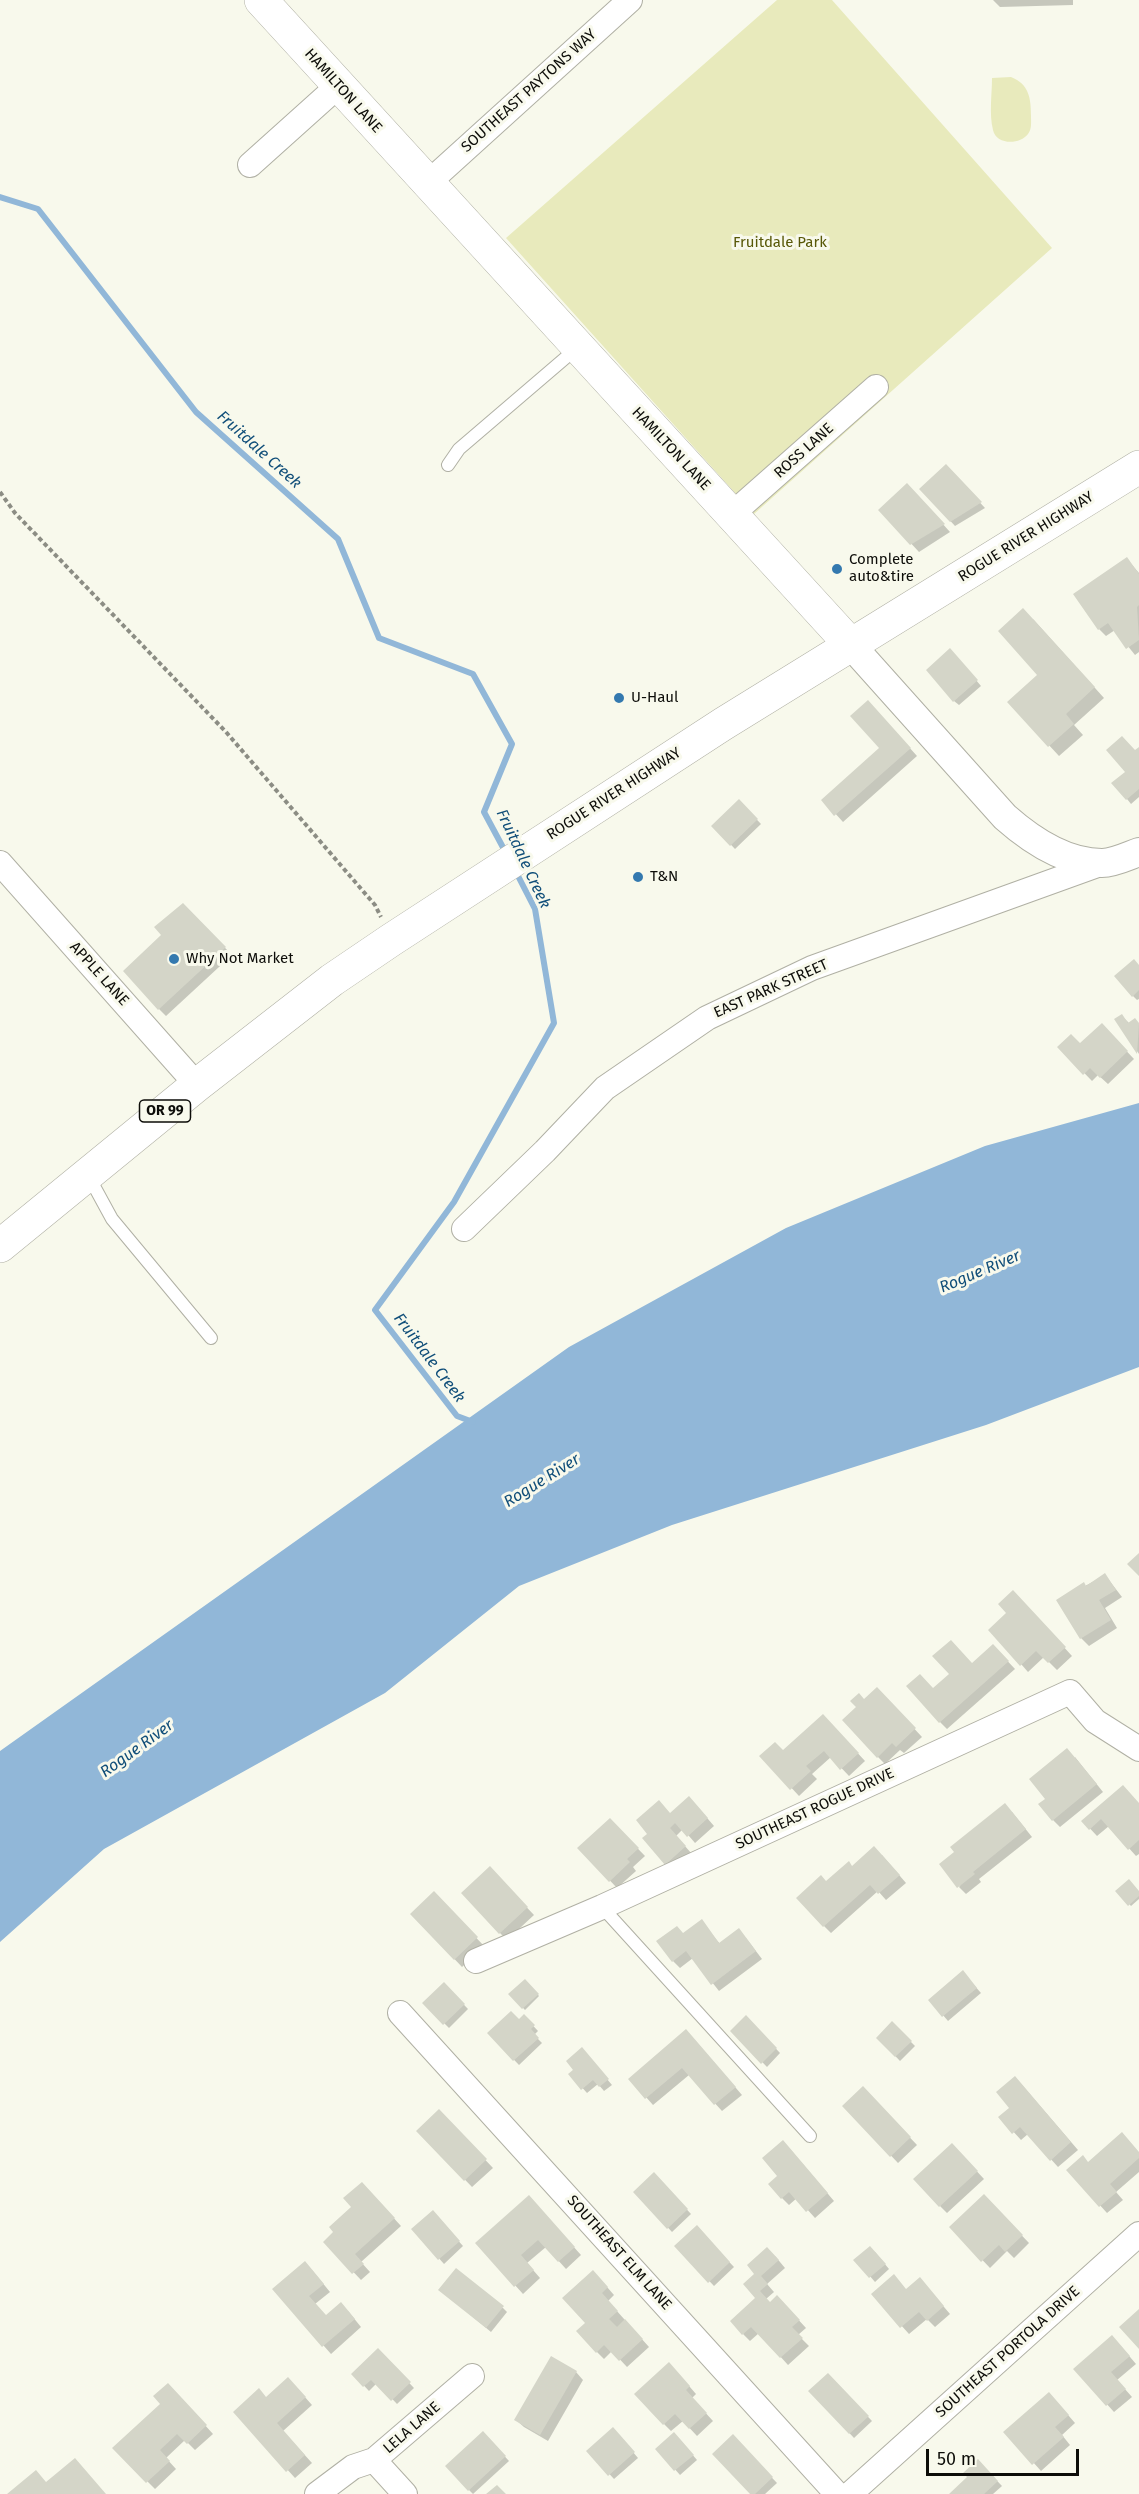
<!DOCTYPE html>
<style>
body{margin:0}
#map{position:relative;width:1139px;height:2494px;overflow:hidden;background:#f8f9ec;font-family:"Fira Sans",sans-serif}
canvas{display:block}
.scale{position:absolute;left:926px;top:2449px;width:153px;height:27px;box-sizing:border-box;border:3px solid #0d0d09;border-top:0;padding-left:8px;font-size:18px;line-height:21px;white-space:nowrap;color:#0d0d09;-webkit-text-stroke:4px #f8f9ec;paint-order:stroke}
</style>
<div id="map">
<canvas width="1139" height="2494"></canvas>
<div class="scale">50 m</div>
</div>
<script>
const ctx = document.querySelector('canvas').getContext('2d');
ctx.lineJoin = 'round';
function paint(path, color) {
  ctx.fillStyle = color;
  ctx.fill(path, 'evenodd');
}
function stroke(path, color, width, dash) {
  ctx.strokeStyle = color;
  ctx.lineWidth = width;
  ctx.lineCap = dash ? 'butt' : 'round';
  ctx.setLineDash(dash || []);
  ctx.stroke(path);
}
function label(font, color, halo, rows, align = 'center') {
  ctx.font = font + ' "Fira Sans",sans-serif';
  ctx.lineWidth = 6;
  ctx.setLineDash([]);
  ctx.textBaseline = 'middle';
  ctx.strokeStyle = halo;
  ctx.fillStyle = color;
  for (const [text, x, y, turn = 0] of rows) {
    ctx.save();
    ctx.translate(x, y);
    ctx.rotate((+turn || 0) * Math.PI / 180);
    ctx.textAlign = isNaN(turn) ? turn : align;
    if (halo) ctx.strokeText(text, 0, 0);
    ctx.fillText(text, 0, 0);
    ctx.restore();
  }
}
paint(new Path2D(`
 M777 0H832L1052 248 754 514 506 238Z
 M1011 77C1029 84 1031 98 1031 116 1031 122 1032 129 1028 134 1020 145 996 145 993 130 989 114 992 94 992 78Z`), '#e8eabc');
paint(new Path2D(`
 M1139 1103V1367L986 1425 672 1525 519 1586 385 1693 104 1849 0 1942V1751L569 1347 786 1228 985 1146Z`), '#91b7d8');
paint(new Path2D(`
 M993 0H1073V5L1000 7Z
 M946 466 985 508 955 526 921 489Z
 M914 492 950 532 919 552 880 510Z
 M1127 559 1139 573V652L1135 655 1115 630 1106 636 1099 629Z
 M1033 619 1104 698 1074 725 1083 735 1059 756 1009 702 1040 675Z
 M955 655 981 686 959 705 954 701Z
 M875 709 917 756 843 822 823 800 881 748Z
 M1139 749V797L1131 804 1127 799V772L1135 752Z
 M739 801 761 824 735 849 713 826Z
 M183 905 232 955 166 1016 159 1009 163 935Z
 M1139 966V999L1137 1000 1133 996Z
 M1122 1016 1130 1024 1135 1020 1139 1024V1054L1116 1020Z
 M1102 1025 1134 1059 1108 1084 1098 1075 1092 1081 1059 1047 1080 1045Z
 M1105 1575 1122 1597 1105 1608 1117 1628 1089 1646 1081 1638 1058 1601Z
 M1020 1599 1072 1656 1057 1670 1044 1657 1028 1672 1021 1664Z
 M1000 1653 1015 1669 947 1729 940 1722 933 1690 972 1665Z
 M884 1696 922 1737 904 1753 900 1750 885 1764 878 1757 865 1700Z
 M830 1723 865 1761 849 1776 831 1757 812 1774 817 1779 799 1796 762 1756 783 1752Z
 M1075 1757 1103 1792 1060 1827 1053 1820 1047 1799Z
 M1139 1804V1854L1136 1856 1109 1826 1097 1836 1083 1821Z
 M696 1805 714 1826 695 1843 683 1829 676 1836 692 1854 673 1871 666 1864 670 1815Z
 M1012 1812 1032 1837 979 1879 981 1882 966 1894 959 1887Z
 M610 1820 645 1856 633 1867 636 1871 617 1888 580 1849Z
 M882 1855 906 1883 886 1900 878 1891 831 1933 824 1926 826 1883 853 1867Z
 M497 1876 534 1915 507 1940 500 1933Z
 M1118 1891 1139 1893V1899L1131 1906Z
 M434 1893 484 1946 462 1967 412 1914Z
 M701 1921 720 1944 746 1938 762 1959 719 1991 693 1958 680 1968 673 1961 684 1935Z
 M967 1977 981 1993 948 2021 930 2000Z
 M525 1981 539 1996 525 2010 510 1994Z
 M444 1984 468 2009 449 2028 424 2003Z
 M524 2016 538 2031 534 2035 542 2043 519 2065 489 2034 519 2021Z
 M746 2017 780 2053 767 2067 732 2031Z
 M892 2023 915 2046 900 2061 878 2038Z
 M693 2038 742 2095 722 2111 689 2075 653 2105 630 2079Z
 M586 2054 612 2085 604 2091 598 2084 587 2093 570 2074Z
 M1022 2085 1078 2150 1058 2167 1028 2134 1021 2140 1000 2117 1011 2108Z
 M863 2088 917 2145 898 2163 844 2106Z
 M439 2111 493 2168 472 2187 418 2131Z
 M790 2149 834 2201 815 2218 797 2198 789 2205 782 2198 779 2176Z
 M959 2152 984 2179 947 2213 940 2206Z
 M1139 2153V2172L1116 2192 1123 2200 1107 2213 1068 2170 1089 2163Z
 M654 2174 691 2214 672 2232 635 2192Z
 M369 2191 401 2226 361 2262 370 2272 361 2280 325 2242Z
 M984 2196 1029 2243 1014 2258 1007 2251 990 2268 951 2227Z
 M536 2205 581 2255 566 2269 546 2247 527 2263 540 2278 523 2294 477 2243Z
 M437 2217 463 2246 444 2264 413 2229Z
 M697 2228 734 2267 714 2286 676 2246Z
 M875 2252 889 2269 875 2282 856 2260Z
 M775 2256 785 2268 767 2284 774 2292 766 2299 770 2303 784 2304 806 2328 798 2335 809 2346 788 2365 759 2333 750 2341 743 2334 757 2298 745 2284Z
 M312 2270 330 2292 315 2304 326 2317 348 2311 361 2327 331 2354 274 2289Z
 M600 2279 614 2295 608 2301 649 2347 627 2367 612 2351 604 2359 597 2352Z
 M927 2287 950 2314 935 2327 927 2319 909 2334 873 2294Z
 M445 2294 503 2308 507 2312 491 2332Z
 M1119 2344 1136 2364 1117 2380 1132 2397 1114 2412 1075 2369Z
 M378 2350 414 2388 397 2404 377 2383 369 2391 353 2374Z
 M576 2372 583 2380 548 2441 524 2427 516 2420Z
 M677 2372 696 2394 692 2398 713 2421 697 2436 683 2421 671 2431 664 2424Z
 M828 2375 872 2421 854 2438 810 2391Z
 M296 2387 312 2405 283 2431 312 2463 295 2478 235 2412Z
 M175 2392 213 2434 195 2450 185 2440 166 2458 176 2469 155 2489 114 2448Z
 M1056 2401 1075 2423 1062 2435 1070 2445 1041 2471 1006 2432Z
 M483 2433 509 2461 473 2494 469 2490Z
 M617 2433 638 2458 614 2479 588 2451Z
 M733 2437 777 2483 765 2494H752Z
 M679 2439 697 2460 680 2475 657 2449Z
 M978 2461 1002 2486 993 2494H951L969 2477Z`), '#0003');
stroke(new Path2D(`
 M0 197 38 209 196 412 338 539 379 638 473 674 512 744 484 812 506 853
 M473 1422 457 1416 375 1310 454 1202 554 1023 535 909 515 870`), '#91b7d8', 6);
paint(new Path2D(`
 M946 464 982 502 950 522 919 489Z
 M907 483 945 524 910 545 878 510Z
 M1127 557 1139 574V605L1137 607 1139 640 1126 649 1108 623 1098 630 1073 594Z
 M1023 608 1095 687 1066 714 1074 724 1048 747 1007 702 1037 675 998 631Z
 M950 648 978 680 953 702 926 670Z
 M868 700 911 748 834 816 821 800 879 748 850 716Z
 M1122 736 1135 750 1139 747V789L1126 800 1111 783 1125 772 1106 750Z
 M739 799 758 819 730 846 711 826Z
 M183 903 226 947 158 1010 123 971 161 935 154 927Z
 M1134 959 1139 965V990L1132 997 1114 976Z
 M1122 1014 1128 1023 1135 1018 1139 1023 1137 1054 1114 1019Z
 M1102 1023 1128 1051 1100 1078 1090 1068 1083 1075 1057 1047 1071 1034 1080 1043Z
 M1139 1553V1576L1127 1564Z
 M1105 1573 1116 1590 1099 1600 1111 1620 1080 1639 1056 1600 1084 1582 1086 1586Z
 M1013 1590 1066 1647 1048 1663 1036 1651 1020 1666 988 1630 1006 1613 998 1604Z
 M951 1640 972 1663 993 1644 1009 1661 939 1723 906 1686 920 1674 933 1688 949 1674 932 1656Z
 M877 1687 916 1728 896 1747 892 1743 877 1758 842 1720 856 1707 850 1701 859 1693 864 1699Z
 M823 1714 859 1753 840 1770 824 1751 806 1766 811 1771 790 1790 759 1756 775 1742 783 1750Z
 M1067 1748 1097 1784 1052 1821 1038 1804 1045 1799 1029 1779Z
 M1123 1785 1139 1803V1840L1128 1850 1101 1819 1089 1830 1081 1821Z
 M689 1796 708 1818 687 1837 675 1823 670 1828 686 1846 665 1865 642 1838 647 1834 636 1820 659 1800 670 1813Z
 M1005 1803 1026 1829 973 1872 975 1874 957 1888 939 1864 954 1852 950 1847Z
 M610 1818 639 1848 627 1859 630 1862 609 1882 577 1848Z
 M874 1846 900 1875 878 1894 870 1885 823 1927 796 1898 821 1875 826 1881 849 1861 852 1866Z
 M490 1866 528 1907 499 1934 461 1893Z
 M1129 1879 1139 1891V1896L1128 1906 1115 1891Z
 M434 1891 478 1937 454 1960 410 1914Z
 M702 1919 719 1943 739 1928 756 1951 711 1985 686 1951 672 1962 656 1941 677 1926 683 1933Z
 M963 1970 977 1988 942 2017 928 2000Z
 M525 1979 539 1994 522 2009 508 1994Z
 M444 1982 465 2004 443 2025 422 2003Z
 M511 2011 519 2019 524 2014 535 2025 531 2029 539 2038 513 2061 487 2033Z
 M746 2015 777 2048 761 2064 730 2031Z
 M892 2021 912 2041 895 2057 876 2038Z
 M686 2029 736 2087 714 2105 682 2068 645 2099 628 2079Z
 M582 2047 609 2079 599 2087 593 2080 581 2090 568 2074 573 2070 566 2061Z
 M1015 2076 1071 2142 1050 2161 1020 2127 1012 2134 998 2117 1009 2108 996 2092Z
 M863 2086 911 2137 890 2157 842 2106Z
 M439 2109 487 2159 464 2181 416 2131Z
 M1122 2132 1139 2152V2158L1110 2184 1117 2192 1099 2207 1066 2170 1083 2155 1088 2162Z
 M783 2140 828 2193 806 2212 789 2192 781 2199 768 2184 777 2176 762 2158Z
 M952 2143 978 2171 939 2207 913 2179Z
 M654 2172 688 2209 667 2229 633 2192Z
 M362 2182 395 2218 355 2254 364 2264 352 2274 323 2242 333 2232 329 2227 351 2207 343 2198Z
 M984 2194 1023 2235 1005 2252 999 2245 981 2262 949 2227Z
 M529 2195 575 2247 558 2262 538 2240 521 2255 534 2270 514 2287 475 2243Z
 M433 2210 460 2241 438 2260 411 2229Z
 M697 2225 730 2262 708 2283 674 2246Z
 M870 2246 886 2264 869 2278 853 2260Z
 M767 2247 779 2260 761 2276 768 2284 760 2291 770 2302 777 2295 800 2320 792 2327 803 2338 780 2358 751 2327 742 2335 730 2321 755 2298 743 2284 754 2274 747 2265Z
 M305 2261 324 2284 309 2296 326 2315 341 2302 355 2319 322 2347 272 2289Z
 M456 2268 504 2306 486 2328 438 2290Z
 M593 2270 608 2287 602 2293 618 2311 609 2319 617 2327 625 2319 643 2339 619 2361 604 2345 596 2353 576 2331 585 2323 562 2298Z
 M894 2274 906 2289 920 2277 944 2306 927 2321 919 2312 900 2328 871 2294Z
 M1139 2309V2349L1119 2327Z
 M1112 2335 1130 2356 1111 2372 1126 2389 1106 2406 1073 2369Z
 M378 2348 411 2382 391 2401 371 2380 363 2387 351 2374Z
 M551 2356 577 2371 540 2435 514 2420Z
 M669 2362 690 2386 686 2390 707 2413 689 2429 675 2414 663 2425 634 2394Z
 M828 2373 869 2416 849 2434 808 2391Z
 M288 2377 306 2397 277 2423 305 2455 286 2472 233 2412 259 2388 266 2397Z
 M168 2383 207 2425 187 2444 177 2434 160 2450 170 2461 146 2483 112 2448 160 2404 153 2396Z
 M1049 2392 1069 2415 1055 2427 1064 2437 1032 2465 1003 2432Z
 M613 2427 635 2452 608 2476 586 2451Z
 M483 2431 506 2456 468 2491 445 2466Z
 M674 2432 694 2455 674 2471 655 2449Z
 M733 2434 773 2477 755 2494H750L712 2454Z
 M75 2458 106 2494H7L36 2470 46 2482Z
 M978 2459 998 2481 984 2494H949L967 2477 963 2473Z
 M497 2485 506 2494H486Z`), '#d4d5c8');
const service = new Path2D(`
 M448 465 459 449 577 348
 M88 1175 112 1219 211 1338
 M602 1907 810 2136`);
const minor = new Path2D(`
 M250 165 338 86
 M428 183 630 0
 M731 515 876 387
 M0 863 197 1085
 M464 1229 545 1151 605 1088 707 1018 812 968 1103 863
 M476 1961 602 1907 1070 1692 1095 1721 1139 1749
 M400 2013 837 2494
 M374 2460 405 2494
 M317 2494 353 2467 374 2460 472 2376
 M850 2494 1139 2234`);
const tertiary = new Path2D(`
 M851 645 1005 817C1031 840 1065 863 1102 863 1114 863 1128 856 1139 852`);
const secondary = new Path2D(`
 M261 0 851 645`);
const primary = new Path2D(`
 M0 1246 197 1085 332 980 391 940 723 724 1139 467`);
stroke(service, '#b0b0a4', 14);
stroke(minor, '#b0b0a4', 26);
stroke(tertiary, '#b0b0a4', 30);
stroke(secondary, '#b0b0a4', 34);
stroke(primary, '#b0b0a4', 34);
stroke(new Path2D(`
 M0 492 15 513 226 732 375 905 381 917`), '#8c8d84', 4, [4.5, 3]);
stroke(service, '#fff', 12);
stroke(minor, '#fff', 24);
stroke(tertiary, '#fff', 28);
stroke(secondary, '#fff', 33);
stroke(primary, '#fff', 33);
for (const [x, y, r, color] of [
 [837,569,6,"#3479af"],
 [619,698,6,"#3479af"],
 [638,877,6,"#3479af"],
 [174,959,6,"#3479af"]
]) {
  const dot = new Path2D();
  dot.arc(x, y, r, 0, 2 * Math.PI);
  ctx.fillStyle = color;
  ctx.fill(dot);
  stroke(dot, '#f8f9ec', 2);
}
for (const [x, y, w] of [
 [165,1111,51]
]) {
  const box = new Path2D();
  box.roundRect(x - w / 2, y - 11, w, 22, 4.5);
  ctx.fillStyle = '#f8f9ec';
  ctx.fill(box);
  stroke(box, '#0d0d09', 1.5);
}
label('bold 14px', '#0d0d09', null, [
 ["OR 99",165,1111]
]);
label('15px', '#0d0d09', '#f8f9ec', [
 ["HAMILTON LANE",343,91,48],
 ["SOUTHEAST PAYTONS WAY",529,91,-42],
 ["HAMILTON LANE",671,449,47],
 ["ROSS LANE",804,451,-42],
 ["ROGUE RIVER HIGHWAY",1026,537,-32],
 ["ROGUE RIVER HIGHWAY",614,794,-33],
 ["APPLE LANE",99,974,48],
 ["EAST PARK STREET",771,989,-24],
 ["SOUTHEAST ROGUE DRIVE",815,1809,-25],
 ["SOUTHEAST ELM LANE",619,2253,48],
 ["SOUTHEAST PORTOLA DRIVE",1008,2352,-42],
 ["LELA LANE",412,2428,-41]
]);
label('15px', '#585808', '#f8f9ec', [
 ["Fruitdale Park",780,243]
]);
label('15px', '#0d0d09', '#f8f9ec', [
 ["Complete",849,560],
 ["auto&tire",849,577],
 ["U-Haul",631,698],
 ["T&N",650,877],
 ["Why Not Market",186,959]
], 'left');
label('italic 16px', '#104e79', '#f8f9ec', [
 ["Fruitdale Creek",259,450,42],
 ["Fruitdale Creek",523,859,65],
 ["Rogue River",980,1272,-23],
 ["Fruitdale Creek",429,1358,53],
 ["Rogue River",542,1481,-32],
 ["Rogue River",137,1749,-36]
]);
</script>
